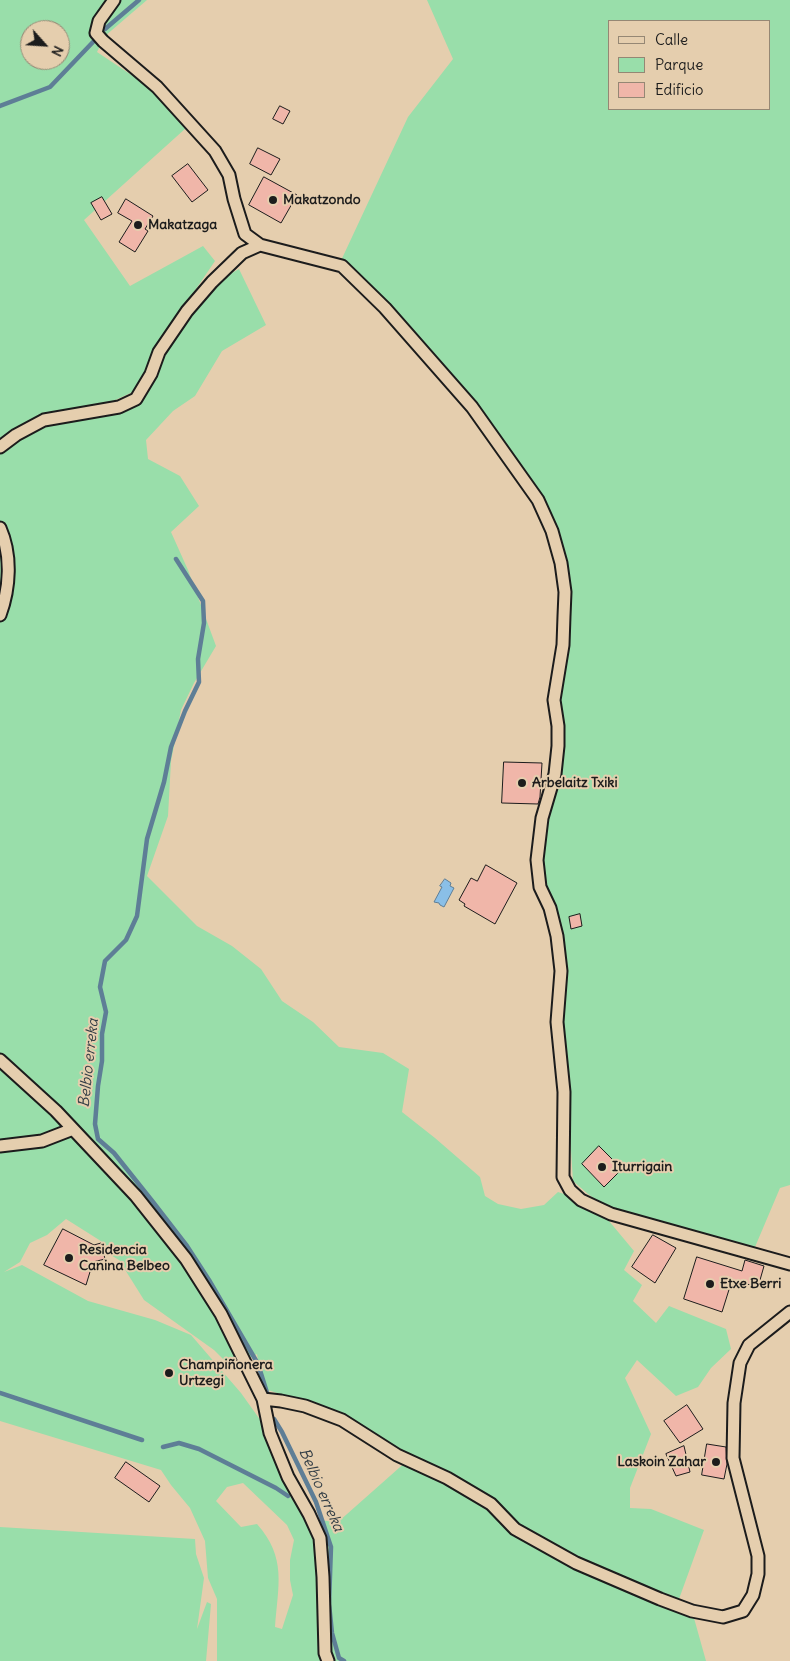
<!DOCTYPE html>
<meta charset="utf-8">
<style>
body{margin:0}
#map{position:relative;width:790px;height:1661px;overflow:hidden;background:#e5ceae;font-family:Delius,sans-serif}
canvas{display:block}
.legend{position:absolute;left:608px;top:20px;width:162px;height:90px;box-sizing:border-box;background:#e5ceae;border:1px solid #958774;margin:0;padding:6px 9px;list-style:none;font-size:15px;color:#1c1c1c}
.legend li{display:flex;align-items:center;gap:10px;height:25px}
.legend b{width:25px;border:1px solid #958774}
.north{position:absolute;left:20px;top:20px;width:50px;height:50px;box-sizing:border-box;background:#e5ceae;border:1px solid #958774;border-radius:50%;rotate:116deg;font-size:14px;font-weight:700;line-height:20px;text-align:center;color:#1c1c1c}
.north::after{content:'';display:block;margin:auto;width:18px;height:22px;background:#1c1c1c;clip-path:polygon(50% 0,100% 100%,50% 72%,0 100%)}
</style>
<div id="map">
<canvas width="790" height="1661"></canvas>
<ul class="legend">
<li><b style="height:6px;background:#e5ceae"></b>Calle</li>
<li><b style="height:14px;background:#99deaa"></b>Parque</li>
<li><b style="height:14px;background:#f0b6a9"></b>Edificio</li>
</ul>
<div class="north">N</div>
</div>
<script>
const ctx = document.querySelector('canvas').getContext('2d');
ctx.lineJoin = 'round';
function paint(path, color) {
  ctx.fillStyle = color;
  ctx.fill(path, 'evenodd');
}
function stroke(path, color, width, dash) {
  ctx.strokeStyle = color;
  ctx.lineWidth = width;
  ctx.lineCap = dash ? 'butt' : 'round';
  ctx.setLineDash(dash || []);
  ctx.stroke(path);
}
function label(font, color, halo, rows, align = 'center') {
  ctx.font = font + ' Delius,sans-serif';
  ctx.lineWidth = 4;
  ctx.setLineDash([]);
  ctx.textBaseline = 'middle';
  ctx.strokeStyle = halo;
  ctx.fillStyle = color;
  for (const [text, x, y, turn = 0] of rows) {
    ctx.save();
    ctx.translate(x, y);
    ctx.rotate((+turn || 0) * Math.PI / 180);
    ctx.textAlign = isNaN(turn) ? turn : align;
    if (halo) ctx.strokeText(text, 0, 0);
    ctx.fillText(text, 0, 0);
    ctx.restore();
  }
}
paint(new Path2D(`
 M0 0H147L105 36 97 52 154 90 186 128 84 220 130 286 203 246 215 261 164 336 137 390 109 403 61 410 94 416 141 396 160 366 177 333 219 280 239 269 266 325 222 351 195 396 173 411 146 440 148 459 180 476 199 506 171 532 188 570 216 646 194 683 181 710 171 761 168 816 147 876 197 926 232 946 261 969 282 1001 313 1022 339 1047 383 1053 409 1069 402 1112 435 1138 480 1177 485 1196 498 1204 521 1209 544 1205 558 1192 570 1196 604 1215 634 1251 624 1270 642 1285 633 1301 656 1323 669 1306 726 1329 731 1349 711 1368 698 1387 676 1396 637 1360 625 1378 651 1434 630 1488V1508L651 1509 704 1530 679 1599 692 1611 706 1661H217V1599L208 1578 205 1541 190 1508 171 1485 161 1470 0 1421ZM30 30H60V60H30ZM66 1219 104 1243 109 1254 119 1260 144 1300 214 1350 232 1368 257 1354 262 1388 289 1397 408 1460 338 1522 308 1519 283 1478 261 1421 241 1393 191 1335 155 1320 88 1301 22 1265 4 1272 20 1262 30 1243 47 1235ZM243 1483 287 1525 294 1540 290 1560V1580L293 1595 282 1629 275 1627C278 1585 287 1558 257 1524L241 1527 216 1501 227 1487Z
 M427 0H790V1185L780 1188 755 1247 606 1207 588 1194 573 1181 557 936 537 860 555 774 564 616 552 531 472 407 338 267 408 117 453 59ZM609 21H769V109H609Z
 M0 1527 195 1539 196 1554 204 1578 197 1629 207 1602 211 1604 206 1661H0Z`), '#99deaa');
const water = new Path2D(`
 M445 879 451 883 450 886 454 888 444 907 440 905 439 903 434 902 442 887 440 886Z`);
paint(water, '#8abfe7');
stroke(water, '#5e7e96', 1);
stroke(new Path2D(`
 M105 29 139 0
 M0 106 50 87 93 42
 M176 559 203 601 204 623 198 659 199 682 185 711 171 747 164 782 147 839 137 916 126 940 105 961 100 987 106 1012 102 1034V1061L98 1086 95 1124 98 1139 114 1153 153 1202 187 1246 209 1280 258 1364 268 1396
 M0 1393 142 1440
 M274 1419 282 1432 316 1502 331 1547 329 1604 332 1633 339 1658 344 1661
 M163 1447 179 1443 199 1449 276 1488 288 1496`), '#5e7e96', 4.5);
const building = new Path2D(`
 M280 106 290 111 283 124 273 119Z
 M258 148 280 159 271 175 250 164Z
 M188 164 208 190 192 202 172 176Z
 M264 177 297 195 281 223 249 205Z
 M102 197 112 214 101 220 91 203Z
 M126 199 153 216 145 229 148 231 135 252 119 242 132 221 118 213Z
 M504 762 542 763 540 797 538 804 502 803Z
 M486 865 517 883 495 924 464 906 465 904 459 900 471 878 477 881Z
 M580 914 582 926 571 929 569 917Z
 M599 1146 622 1169 604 1187 582 1164Z
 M63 1229 94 1245 101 1243 105 1259 93 1262 86 1285 44 1265Z
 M653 1235 676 1248 655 1283 632 1267Z
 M697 1257 742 1271 745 1260 764 1266 758 1287 732 1280 722 1312 684 1299Z
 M687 1405 703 1429 680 1443 664 1421Z
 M707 1444 726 1447 727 1464 724 1479 702 1475Z
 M684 1446 690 1472 676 1476 666 1454Z
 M126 1462 160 1486 149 1502 115 1478Z`);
paint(building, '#f0b6a9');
stroke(building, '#1c1c1c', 1);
const minor = new Path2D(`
 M114 0 99 21 96 33 103 41 157 87 215 151 229 175 234 199 245 234 260 245 342 266 385 308 472 407 538 500 552 531 561 563 565 592 564 616 563 645 554 700 558 726V746L555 774 542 818 537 860 540 887 550 908 557 936 561 971 557 1022 564 1092 563 1177 570 1190 581 1200 611 1214 790 1264
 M0 447 16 435 44 420 119 407 136 399 151 374 159 352 187 311 212 282 242 253 260 245
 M0 528C12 555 10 588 0 615
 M0 1060 56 1111 136 1196 186 1259 221 1314 263 1399 270 1433 288 1477 309 1514 320 1538 323 1577 325 1653 328 1661
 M0 1146 42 1141 73 1129
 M263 1399 281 1401 305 1406 342 1420 397 1455 447 1478 491 1504 515 1529 576 1563 660 1599 692 1611 723 1617 743 1611 753 1595 758 1574V1556L733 1458 734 1403 740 1363 749 1345 790 1312`);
stroke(minor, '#1c1c1c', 15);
stroke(minor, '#e5ceae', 11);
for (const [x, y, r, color] of [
 [273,200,5,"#1c1c1c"],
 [138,225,5,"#1c1c1c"],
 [522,783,5,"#1c1c1c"],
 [602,1167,5,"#1c1c1c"],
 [69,1258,5,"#1c1c1c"],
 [710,1284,5,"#1c1c1c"],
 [169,1373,5,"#1c1c1c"],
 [716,1462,5,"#1c1c1c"]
]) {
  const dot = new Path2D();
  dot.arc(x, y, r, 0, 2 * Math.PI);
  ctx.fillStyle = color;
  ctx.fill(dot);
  stroke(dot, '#e5ceae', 2);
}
label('bold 14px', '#1c1c1c', '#e5ceae', [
 ["Makatzondo",283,200],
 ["Makatzaga",148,225],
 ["Arbelaitz Txiki",532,783],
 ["Iturrigain",612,1167],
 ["Residencia",79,1250],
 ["Canina Belbeo",79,1266],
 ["Etxe Berri",720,1284],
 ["Champiñonera",179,1365],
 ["Urtzegi",179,1381],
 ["Laskoin Zahar",706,1462,"right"]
], 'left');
label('italic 15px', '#323d45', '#e5ceae', [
 ["Belbio erreka",89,1063,-84],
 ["Belbio erreka",321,1490,66]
]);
</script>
